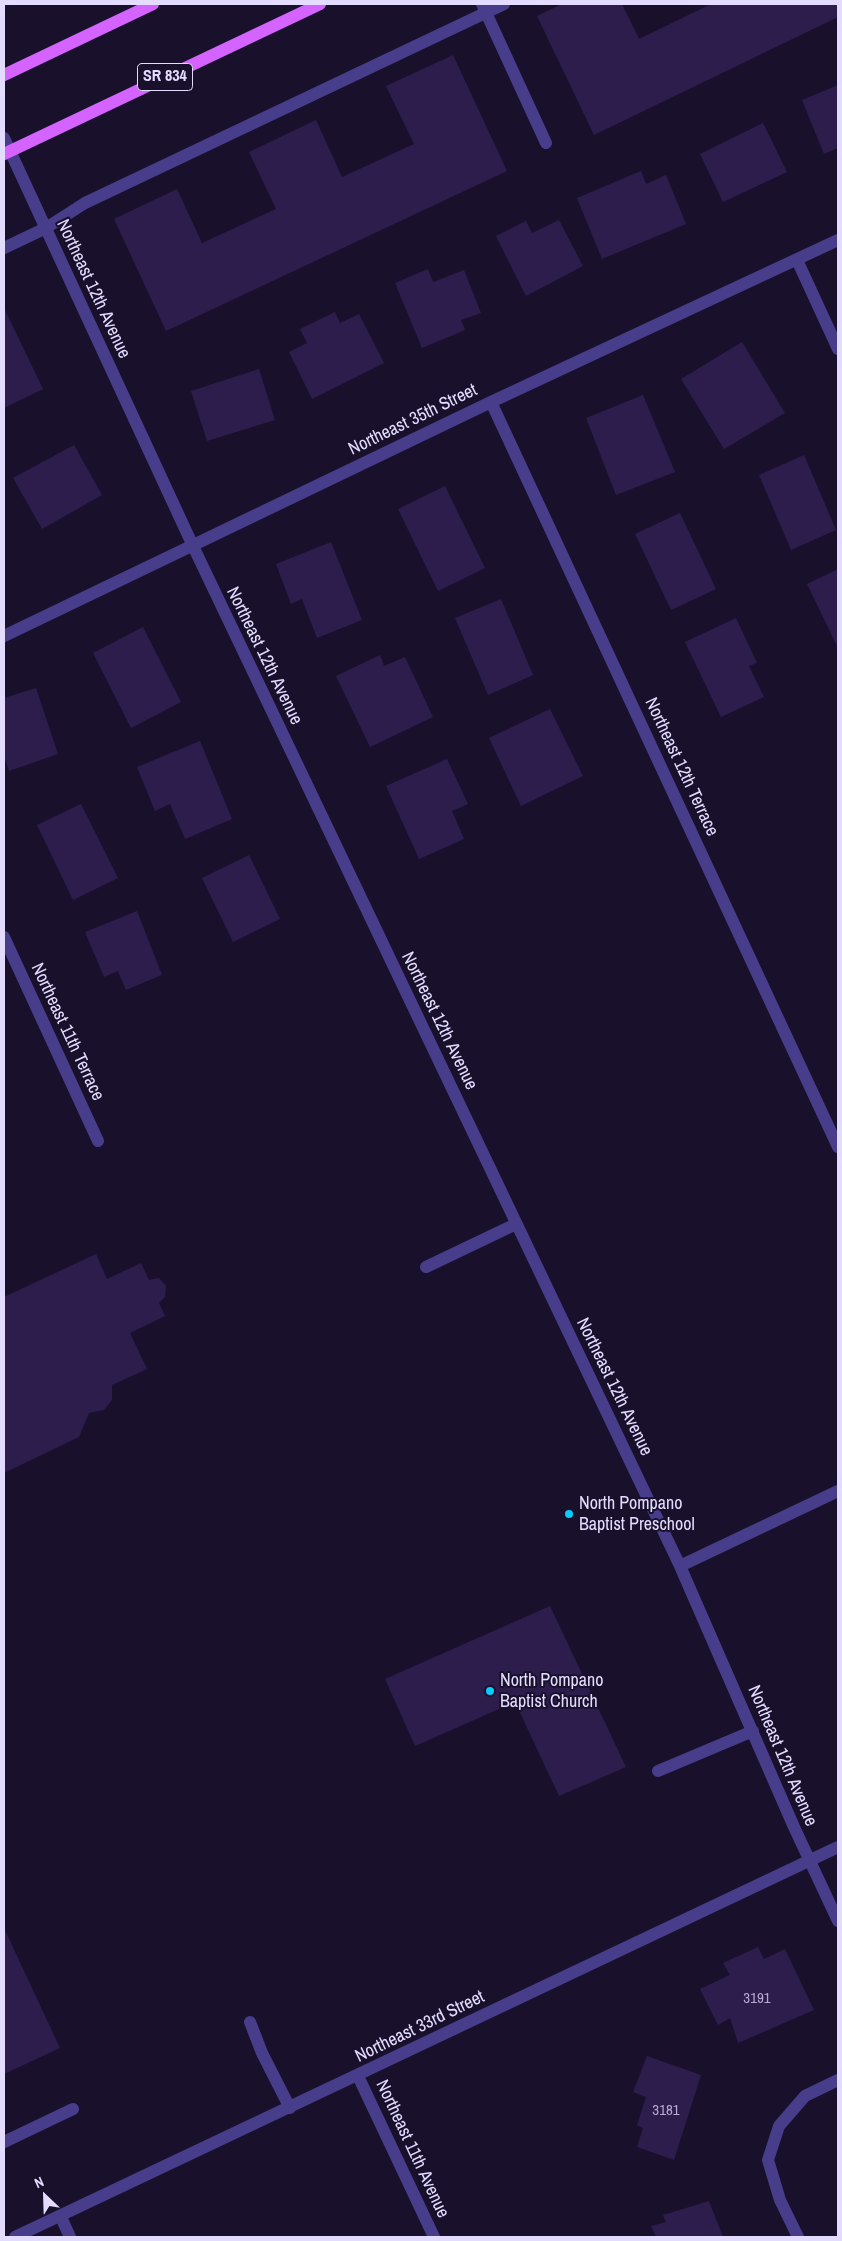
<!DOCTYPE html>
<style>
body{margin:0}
#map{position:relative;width:842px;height:2241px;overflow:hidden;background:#19112c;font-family:"Archivo Narrow",sans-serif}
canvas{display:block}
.frame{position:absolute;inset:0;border:5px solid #e4dcff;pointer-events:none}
.north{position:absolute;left:20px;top:2171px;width:50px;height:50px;-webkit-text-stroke:4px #19112c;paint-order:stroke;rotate:336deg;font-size:14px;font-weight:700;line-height:20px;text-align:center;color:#e4dcff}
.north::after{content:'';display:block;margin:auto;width:18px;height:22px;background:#e4dcff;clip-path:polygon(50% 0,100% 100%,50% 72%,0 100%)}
</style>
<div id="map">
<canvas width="842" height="2241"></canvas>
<div class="frame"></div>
<div class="north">N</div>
</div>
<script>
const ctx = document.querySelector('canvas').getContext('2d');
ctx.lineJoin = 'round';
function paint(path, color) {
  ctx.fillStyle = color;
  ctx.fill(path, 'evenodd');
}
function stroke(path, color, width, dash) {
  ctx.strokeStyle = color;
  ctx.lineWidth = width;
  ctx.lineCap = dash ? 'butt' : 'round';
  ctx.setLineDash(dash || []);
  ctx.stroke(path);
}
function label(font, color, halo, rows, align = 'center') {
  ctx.font = font + ' "Archivo Narrow",sans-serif';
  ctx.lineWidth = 4;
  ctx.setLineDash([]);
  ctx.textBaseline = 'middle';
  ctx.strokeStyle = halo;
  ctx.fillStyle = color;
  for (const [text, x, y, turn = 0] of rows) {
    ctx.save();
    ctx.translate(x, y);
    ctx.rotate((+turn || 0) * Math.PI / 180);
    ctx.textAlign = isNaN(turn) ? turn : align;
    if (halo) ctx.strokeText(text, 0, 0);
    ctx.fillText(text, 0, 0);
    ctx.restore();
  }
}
paint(new Path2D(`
 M562 4H622L639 39 711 4H838V17L594 135 537 16Z
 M453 55 507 171 166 331 114 219 177 189 202 243 276 209 249 152 316 120 342 177 414 144 386 86Z
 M838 85V148L824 154 802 100Z
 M763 123 787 172 723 202 700 154Z
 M641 171 646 184 666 175 686 224 602 259 577 198Z
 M559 220 583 266 526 296 496 236 526 221 532 233Z
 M428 269 433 282 464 270 481 313 461 320 465 330 422 348 395 283Z
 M4 308 43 389 4 408Z
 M335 312 340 323 359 314 384 363 312 399 289 352 307 343 300 329Z
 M742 342 785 413 724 449 681 379Z
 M259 369 275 420 207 441 191 391Z
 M643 395 675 472 616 495 586 418Z
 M74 445 102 495 42 529 13 478Z
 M804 455 836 530 791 550 759 475Z
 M445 486 485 568 438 591 398 509Z
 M680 513 716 589 671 610 635 534Z
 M331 542 362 620 317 638 302 599 291 604 276 564Z
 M838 569V648L807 584Z
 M501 599 533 675 488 695 455 618Z
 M736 618 757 663 749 666 764 697 721 717 685 642Z
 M143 627 181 702 131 728 93 653Z
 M380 655 384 666 405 657 433 717 370 747 336 676Z
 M36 688 58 754 9 771 4 756V698Z
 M550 709 583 776 521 806 489 738Z
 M200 741 232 819 185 839 170 804 155 811 137 767Z
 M447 759 468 804 452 811 464 839 419 859 386 786Z
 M81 804 118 878 73 900 37 825Z
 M249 855 280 919 233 942 202 878Z
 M137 911 162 975 126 990 118 971 104 977 85 932Z
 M96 1254 107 1279 141 1263 149 1280 159 1278 166 1286 165 1297 159 1303 165 1316 130 1333 147 1369 112 1385V1400L104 1410 89 1413 79 1437 4 1473V1297Z
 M550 1606 626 1767 559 1796 515 1702 415 1746 385 1679Z
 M4 1928 60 2048 4 2074Z
 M758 1947 764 1959 785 1949 814 2010 738 2043 730 2018 718 2025 700 1989 730 1975 723 1963Z
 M647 2056 701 2075 674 2160 637 2147 643 2128 637 2125 646 2097 633 2092Z
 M709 2201 723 2237H656L651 2226 666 2222 663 2215Z`), '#2c1d4d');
stroke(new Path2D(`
 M482 4 546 143
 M4 138 193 546 680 1566 794 1827 838 1921
 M4 248 46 228 85 203 504 4
 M797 260 838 349
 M491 402 838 1147
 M4 636 491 402 838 240
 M4 937 98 1141
 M426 1267 516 1224
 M680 1566 838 1491
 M658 1771 753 1731
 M250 2022 262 2053 290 2108
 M358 2076 434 2237
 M4 2142 73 2109
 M61 2217 70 2237
 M15 2237 838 1847
 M798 2237 780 2200 768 2160 779 2126 805 2096 838 2080`), '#483d8a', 12);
stroke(new Path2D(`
 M4 75 153 4
 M4 154 320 4`), '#d563ff', 12);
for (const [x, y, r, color] of [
 [569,1514,5,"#09ccfe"],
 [490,1691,5,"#09ccfe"]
]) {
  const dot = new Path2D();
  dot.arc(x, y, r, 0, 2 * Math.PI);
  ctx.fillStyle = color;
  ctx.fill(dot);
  stroke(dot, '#19112c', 2);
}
label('15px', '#b6acd2', null, [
 ["3191",757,1999],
 ["3181",666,2111]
]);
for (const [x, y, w] of [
 [165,77,55]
]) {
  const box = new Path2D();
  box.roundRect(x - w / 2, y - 13.5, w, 27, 4);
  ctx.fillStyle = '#19112c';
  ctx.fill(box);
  stroke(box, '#e4dcff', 1);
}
label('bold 16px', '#e4dcff', null, [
 ["SR 834",165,77]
]);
label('18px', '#e4dcff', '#19112c', [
 ["Northeast 12th Avenue",93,289,65],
 ["Northeast 35th Street",413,420,-26],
 ["Northeast 12th Avenue",264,656,64],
 ["Northeast 12th Terrace",681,767,65],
 ["Northeast 12th Avenue",439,1021,64],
 ["Northeast 11th Terrace",67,1032,65],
 ["Northeast 12th Avenue",614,1387,64],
 ["Northeast 12th Avenue",782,1756,67],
 ["Northeast 33rd Street",420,2027,-26],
 ["Northeast 11th Avenue",412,2149,65]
]);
label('18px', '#e4dcff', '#19112c', [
 ["North Pompano",579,1504],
 ["Baptist Preschool",579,1525],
 ["North Pompano",500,1681],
 ["Baptist Church",500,1702]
], 'left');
</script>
